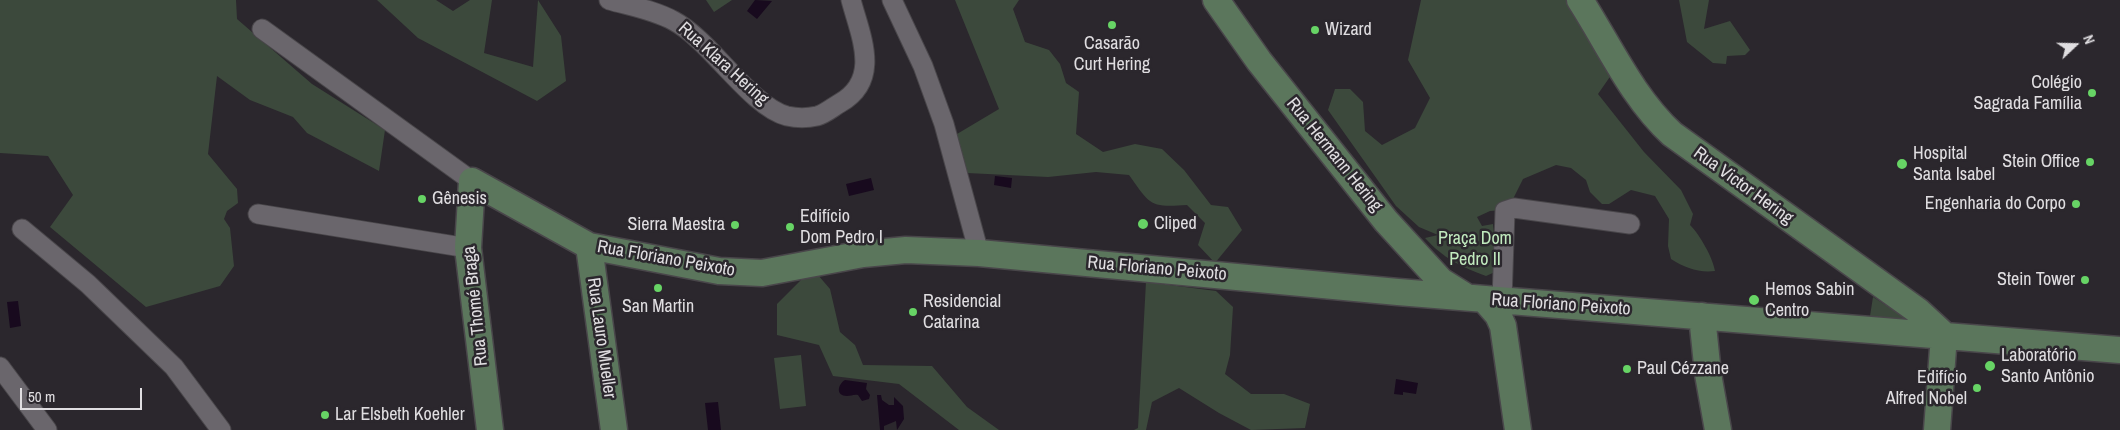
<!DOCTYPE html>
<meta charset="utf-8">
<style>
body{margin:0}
#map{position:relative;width:2120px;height:430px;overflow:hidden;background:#2b272d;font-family:"Archivo Narrow",sans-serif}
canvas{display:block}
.north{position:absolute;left:2050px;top:20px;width:50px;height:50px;-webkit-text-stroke:4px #2b272d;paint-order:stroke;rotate:69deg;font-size:14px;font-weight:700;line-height:20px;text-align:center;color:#e0dee1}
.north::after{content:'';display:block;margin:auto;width:18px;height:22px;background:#e0dee1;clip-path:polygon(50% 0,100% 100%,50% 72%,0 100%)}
.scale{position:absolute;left:20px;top:388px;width:122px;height:22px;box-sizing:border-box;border:2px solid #e0dee1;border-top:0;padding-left:6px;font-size:15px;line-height:18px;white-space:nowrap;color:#e0dee1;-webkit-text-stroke:4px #2b272d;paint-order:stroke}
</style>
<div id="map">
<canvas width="2120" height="430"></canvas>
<div class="north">N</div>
<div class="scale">50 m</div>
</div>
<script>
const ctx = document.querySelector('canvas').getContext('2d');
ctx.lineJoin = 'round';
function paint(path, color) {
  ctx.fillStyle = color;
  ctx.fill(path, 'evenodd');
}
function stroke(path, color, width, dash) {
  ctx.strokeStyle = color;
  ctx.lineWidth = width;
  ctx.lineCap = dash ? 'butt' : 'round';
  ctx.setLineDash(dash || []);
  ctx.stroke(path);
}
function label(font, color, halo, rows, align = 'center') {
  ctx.font = font + ' "Archivo Narrow",sans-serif';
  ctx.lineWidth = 5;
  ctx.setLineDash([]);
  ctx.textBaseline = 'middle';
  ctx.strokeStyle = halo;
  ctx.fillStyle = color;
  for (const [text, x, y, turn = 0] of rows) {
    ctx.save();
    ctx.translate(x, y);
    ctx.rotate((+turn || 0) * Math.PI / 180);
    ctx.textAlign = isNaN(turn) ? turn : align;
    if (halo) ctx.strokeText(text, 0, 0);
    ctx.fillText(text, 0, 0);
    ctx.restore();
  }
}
paint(new Path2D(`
 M0 0H236L237 19 312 84 385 130 379 171 307 133 293 117 250 100 217 76 208 154 237 189 238 203 227 211 224 219 230 228 234 266 220 286 146 307 50 227 73 195 48 156 0 153Z
 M377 0H436L453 11 470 0H492L484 53 533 67 538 0 561 36 566 81 537 101 418 38Z
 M706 0H732L714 12Z
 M955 0H1019L1013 9 1025 42 1049 50 1060 64 1066 83 1079 92 1076 134 1103 152 1135 144 1162 149 1184 170 1211 205 1228 207 1242 230 1215 263 1198 245 1205 223 1187 205C1149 208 1150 204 1129 175L1096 172 1048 177 967 173 961 160 957 134 999 109Z
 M1421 0H1571L1614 71 1598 94 1644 152 1681 190 1693 214 1690 225C1700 235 1713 258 1715 271 1699 273 1685 268 1671 259L1668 246 1669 219 1655 196 1631 190 1609 204H1602L1590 192 1586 180 1571 168 1556 165 1523 179 1512 201 1503 210 1490 211 1477 217 1482 226 1493 224 1497 265 1495 272 1486 276C1461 267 1443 258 1425 238L1438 235 1419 227 1396 206 1328 110 1335 89H1350L1363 102 1365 131 1382 145 1415 128 1430 98 1408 60Z
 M1679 0H1709L1704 29 1730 21 1750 50 1745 55 1727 56 1726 64 1713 63 1687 42Z
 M818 275 830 289 840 332 855 345 863 365 932 366 967 407 999 430H959L899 384 833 376 819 345 777 335V304L805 276Z
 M1146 282 1216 291 1233 307 1230 355 1225 374 1251 394H1284L1310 404 1305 428 1251 430 1219 413 1179 388 1152 402 1146 430H1134L1138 428Z
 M1873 297 1903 316 1925 323 1870 316Z
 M801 355 806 406 780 409 774 358Z`), '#3c493c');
paint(new Path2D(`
 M755 0 772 1 757 19 747 11Z
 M995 176 1012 178 1011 188 994 185Z
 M871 178 874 190 849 196 846 184Z
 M18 301 21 326 10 328 7 302Z
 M1396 379 1418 383 1416 394 1403 392V395L1394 394Z
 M845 380 867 383 866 389 870 395 869 399 862 401 858 395C854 394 851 396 847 396 835 396 838 384 845 380Z
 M877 395H881L882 400 889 405H894V397L903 406 904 419 897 430 896 421 884 426V430H880Z
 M718 402 721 430H708L705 403Z`), '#180a1e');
const street = new Path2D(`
 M609 0C630 6 654 10 674 21 710 40 751 107 787 116 796 118 808 118 817 116 825 114 833 107 840 103 882 79 860 35 851 0
 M892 0 923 66 944 124 979 253
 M262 29 472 181
 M258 214 468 248
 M22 229 88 284 174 367 221 430
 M1502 300 1505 211 1514 208 1630 224
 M0 367 47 430`);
const secondary = new Path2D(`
 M1216 0 1259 61 1386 221 1441 281 1465 296
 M1580 0C1609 45 1632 97 1672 134L1918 311 1944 335
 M589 246 614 430
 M1484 299 1498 315 1503 326 1518 430
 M1702 316 1708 374 1718 430
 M490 430 468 248 472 181 589 246 719 271 762 273 863 254 906 250 979 253 1398 292 2120 350
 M1937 430 1944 335`);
stroke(street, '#49464a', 21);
stroke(secondary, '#49464a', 29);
stroke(street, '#6a666c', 19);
stroke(secondary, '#5b765c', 26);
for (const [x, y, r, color] of [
 [1112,25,5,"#67d465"],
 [1315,30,5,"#67d465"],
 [2092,93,5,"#67d465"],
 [2090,162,5,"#67d465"],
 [1902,164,6,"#67d465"],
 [422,199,5,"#67d465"],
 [2076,204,5,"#67d465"],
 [1143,224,6,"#67d465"],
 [735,225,5,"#67d465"],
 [790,227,5,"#67d465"],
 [2085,280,5,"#67d465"],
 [658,288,5,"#67d465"],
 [1754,300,6,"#67d465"],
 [913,312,5,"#67d465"],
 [1990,366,6,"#67d465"],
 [1627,369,5,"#67d465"],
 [1977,388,5,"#67d465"],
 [325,415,5,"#67d465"]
]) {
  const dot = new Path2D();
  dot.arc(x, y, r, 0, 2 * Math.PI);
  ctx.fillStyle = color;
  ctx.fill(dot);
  stroke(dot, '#2b272d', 2);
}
label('18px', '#e0dee1', '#2b272d', [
 ["Wizard",1325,30],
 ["Casarão",1112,44,"center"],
 ["Curt Hering",1112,65,"center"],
 ["Colégio",2082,83,"right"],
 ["Sagrada Família",2082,104,"right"],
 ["Hospital",1913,154],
 ["Santa Isabel",1913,175],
 ["Stein Office",2080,162,"right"],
 ["Gênesis",432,199],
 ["Engenharia do Corpo",2066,204,"right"],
 ["Edifício",800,217],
 ["Dom Pedro I",800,238],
 ["Cliped",1154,224],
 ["Sierra Maestra",725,225,"right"],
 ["Stein Tower",2075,280,"right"],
 ["Hemos Sabin",1765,290],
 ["Centro",1765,311],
 ["Residencial",923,302],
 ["Catarina",923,323],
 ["San Martin",658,307,"center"],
 ["Laboratório",2001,356],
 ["Santo Antônio",2001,377],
 ["Paul Cézzane",1637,369],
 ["Edifício",1967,378,"right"],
 ["Alfred Nobel",1967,399,"right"],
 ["Lar Elsbeth Koehler",335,415]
], 'left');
label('18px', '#e0dee1', '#2b272d', [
 ["Rua Klara Hering",723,64,42],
 ["Rua Hermann Hering",1334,155,51],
 ["Rua Victor Hering",1743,186,36],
 ["Rua Floriano Peixoto",666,259,10],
 ["Rua Floriano Peixoto",1157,269,5],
 ["Rua Floriano Peixoto",1561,305,4],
 ["Rua Thomé Braga",476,306,-96],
 ["Rua Lauro Mueller",601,338,82]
]);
label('18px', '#c2ebbf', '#2b272d', [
 ["Praça Dom",1475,239],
 ["Pedro II",1475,260]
]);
</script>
